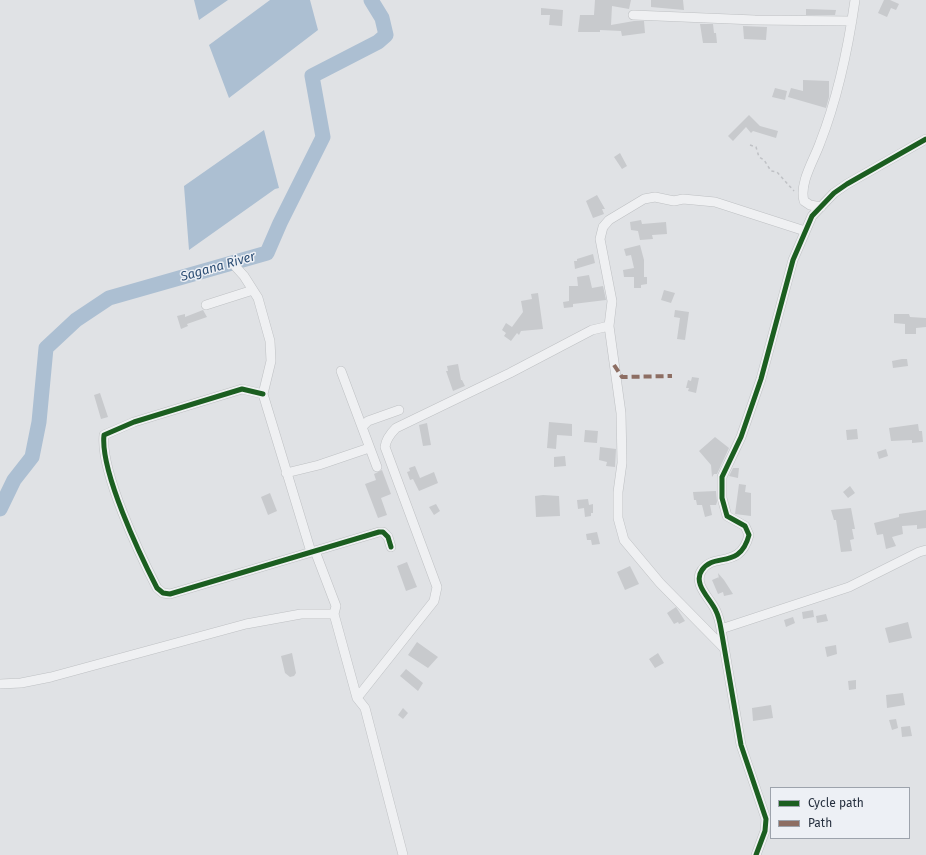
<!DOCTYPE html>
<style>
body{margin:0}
#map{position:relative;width:926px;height:855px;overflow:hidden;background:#e0e2e5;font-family:"Fira Sans",sans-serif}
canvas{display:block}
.legend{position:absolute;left:770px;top:787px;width:140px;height:52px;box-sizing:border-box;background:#edf0f5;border:1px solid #9da3ac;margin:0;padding:5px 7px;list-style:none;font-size:12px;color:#26303f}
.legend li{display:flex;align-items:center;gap:8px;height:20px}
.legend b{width:20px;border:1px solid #9da3ac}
</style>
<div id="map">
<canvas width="926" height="855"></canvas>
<ul class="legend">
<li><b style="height:5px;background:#1b5e20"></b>Cycle path</li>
<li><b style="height:5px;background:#8d6e63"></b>Path</li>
</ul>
</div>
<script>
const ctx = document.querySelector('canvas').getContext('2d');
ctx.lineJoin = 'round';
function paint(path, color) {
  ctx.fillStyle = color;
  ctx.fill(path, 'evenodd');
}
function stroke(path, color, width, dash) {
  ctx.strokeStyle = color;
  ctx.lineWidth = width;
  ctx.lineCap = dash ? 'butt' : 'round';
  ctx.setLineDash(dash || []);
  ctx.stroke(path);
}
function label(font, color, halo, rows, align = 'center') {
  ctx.font = font + ' "Fira Sans",sans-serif';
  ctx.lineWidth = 3;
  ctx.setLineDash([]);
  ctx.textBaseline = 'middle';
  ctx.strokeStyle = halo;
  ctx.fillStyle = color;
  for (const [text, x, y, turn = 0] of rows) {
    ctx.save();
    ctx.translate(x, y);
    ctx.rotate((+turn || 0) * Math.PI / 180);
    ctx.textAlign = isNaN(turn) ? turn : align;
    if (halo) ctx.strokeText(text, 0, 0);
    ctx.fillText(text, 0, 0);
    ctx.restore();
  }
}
paint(new Path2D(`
 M194 0H228L199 20Z
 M270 0H310L318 30 229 98 209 45Z
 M264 130 279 188 275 189 189 250 184 186Z`), '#acbfd2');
stroke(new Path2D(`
 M0 509 14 480 32 457 39 422 46 348 76 320 109 298 267 253 280 223 323 137 312 76 378 42 386 35 382 18 371 0`), '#acbfd2', 15);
paint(new Path2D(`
 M595 0H631L629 9 612 6 611 25 634 21H644L645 33 622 36 621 31 600 30V32H578L580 15H594Z
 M651 0H683L684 10 651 7Z
 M884 0H890L899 4 896 10 891 8 887 17 878 13Z
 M541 8 563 10 562 26 549 25 550 15H541Z
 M806 9 836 10 835 15H806Z
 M700 24H713L714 33H716L717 43H703Z
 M743 26 767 27 766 40 744 39Z
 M803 80 829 81V97L826 108 788 97 791 88 803 91Z
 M775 88 787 91 785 100 772 97Z
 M749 115 760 126 778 131 776 138 753 131 751 133 746 127 733 141 728 136Z
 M620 153 627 166 622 169 614 157Z
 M597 195 605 209H602L604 214 593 218 586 201Z
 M641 220 642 224 666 222 667 234 652 235 653 239 640 240 638 231 631 230 630 222Z
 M640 245 644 260V277H647V284L641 285V288H634V277H624L623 270 634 268 631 255 626 256 624 249Z
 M593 254 595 263 575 269 574 261H577V259Z
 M589 275 592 288 603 286 606 300 573 304V307L564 308 563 302 569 301V286H578L577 277Z
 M664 290 675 293 671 303 661 300Z
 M538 293 543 329 521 331 519 335 517 333 511 341 504 336 506 333 502 330 506 323 512 327 523 312 521 301 532 299 531 294Z
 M203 310 207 317 187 324 188 326 181 329 177 316 185 314V317Z
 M675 310 689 312 685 340 677 339 680 318 674 317Z
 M894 314H909L910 317 926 318V327L916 328V334H905V324L894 323Z
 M902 359H907L908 366 893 368 892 361Z
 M458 364 461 380H462L465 386 453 391 446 371H448L447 366Z
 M692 377 699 378 696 393 688 391 689 388H686L688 380 691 381Z
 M100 393 108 417 101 419 94 395Z
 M549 422 572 424V436L557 435 556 449 547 448Z
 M427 423 431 445 423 446 419 425Z
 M918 424 919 431H922L923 442 912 443V440L891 441 889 428Z
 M857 429 858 439 847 440 846 430Z
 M585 430 598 431 597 443 584 442Z
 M715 437 729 448 717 474H714L712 477 711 465 699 451Z
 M600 447 616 449 615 467 606 466 607 462 599 460Z
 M886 449 888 456 879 459 877 452Z
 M565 456 566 466 554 467V457Z
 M415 466 420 478 434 472 438 483 419 491 413 479 410 480 407 472 410 471 409 468Z
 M733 468H739L738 478 729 476Z
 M382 470 391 494 381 498 387 515 378 518 365 484 376 480 374 474Z
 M739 484 746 485 745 492 751 493V516L735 514Z
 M850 486 855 493 848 498 843 492Z
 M716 491 717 502 716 505H710L712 515 705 517 702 505H697L696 500H694L693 492Z
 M270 493 277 511 268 515 261 497Z
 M543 495 559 496 560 516 536 517 535 496Z
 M588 499 589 505 593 504V513H591V516L585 517 584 508 578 509 577 500Z
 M436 504 440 511 434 515 429 507Z
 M851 508 855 529H852L854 539 850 540 852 551 841 552 836 520H834L831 510Z
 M926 510V528L917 529V525L902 526 903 534 892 537 896 546 886 549 883 534 877 535 874 523 899 517V514Z
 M597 532 600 544 592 545 591 540H587L586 534Z
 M407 562 417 587 406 591 397 566Z
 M630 566 639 584 625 590 617 572Z
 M718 573 724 580 733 594 724 596 723 592 718 594 712 580 719 577V579Z
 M676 607 685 621 679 624 678 622 674 624 667 613Z
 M813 610 814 617 803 619 802 612Z
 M826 614 828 621 817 623 816 616Z
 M793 617 795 623 786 627 784 620Z
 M908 622 912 638 889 643 885 628Z
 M417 642 438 657 428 668 408 655Z
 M836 645 837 654 827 657 825 647Z
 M292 653 296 673 294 676 290 677 285 673 281 656Z
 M658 653 664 663 655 668 649 659Z
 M406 669 423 683 418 691 400 676Z
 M856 680V689L849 690 848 681Z
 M903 693 905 705 887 708 886 695Z
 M771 705 773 718 753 721 752 708Z
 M403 708 408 713 403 719 398 715Z
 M896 719 898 728 892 730 889 720Z
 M910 726 912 736 902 737 901 727Z`), '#c8cacd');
const street = new Path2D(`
 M633 15 755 20 852 21
 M821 207 810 205 804 201C799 183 814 160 820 143 838 97 848 49 855 0
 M235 266 244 276 258 298 270 341 271 361 263 394 311 552
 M206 305 253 290
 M341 371 377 467
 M263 394 242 389 134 422 104 435C100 471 140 555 157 588L163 593 170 594 379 532H383L388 537 391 547
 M362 427 368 421 399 410
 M286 473 319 465 369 448
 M315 551 336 606 334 614 357 698 365 708 403 855
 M721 629 849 587 919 552 926 550
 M724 648 660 583 624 540 618 518V492L622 463 621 413 609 326 612 301 600 239 603 227 609 220 644 199 655 197 674 201 683 199 715 202 805 231
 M0 684 21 683 51 677 246 624 301 614H334
 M357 698 434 601 437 587 385 447C386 439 390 434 396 428L510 373 592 330 609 326
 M756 855 765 831 766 819 741 745 721 629C720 623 719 617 716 611 711 599 692 584 702 570 714 552 740 570 749 535L745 526 727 516 722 498V477L741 437 761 379 793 260 812 216 834 193 847 184 926 139`);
stroke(street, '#bec0c3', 10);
stroke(new Path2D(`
 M750 145 756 147 759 157 764 160 771 171 777 172 794 191`), '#bfc1c5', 1.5, [3, 3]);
stroke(street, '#eff0f2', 9);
stroke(new Path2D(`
 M614 365 622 377 672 376`), '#8d6e63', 4, [8, 4]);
stroke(new Path2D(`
 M263 394 242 389 134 422 104 435C100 471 140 555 157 588L163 593 170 594 379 532H383L388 537 391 547
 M756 855 765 831 766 819 741 745 721 629C720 623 719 617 716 611 711 599 692 584 702 570 714 552 740 570 749 535L745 526 727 516 722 498V477L741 437 761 379 793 260 812 216 834 193 847 184 926 139`), '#1b5e20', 5);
label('italic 13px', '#2e4f75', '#edf0f5', [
 ["Sagana River",218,267,-16]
]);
</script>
